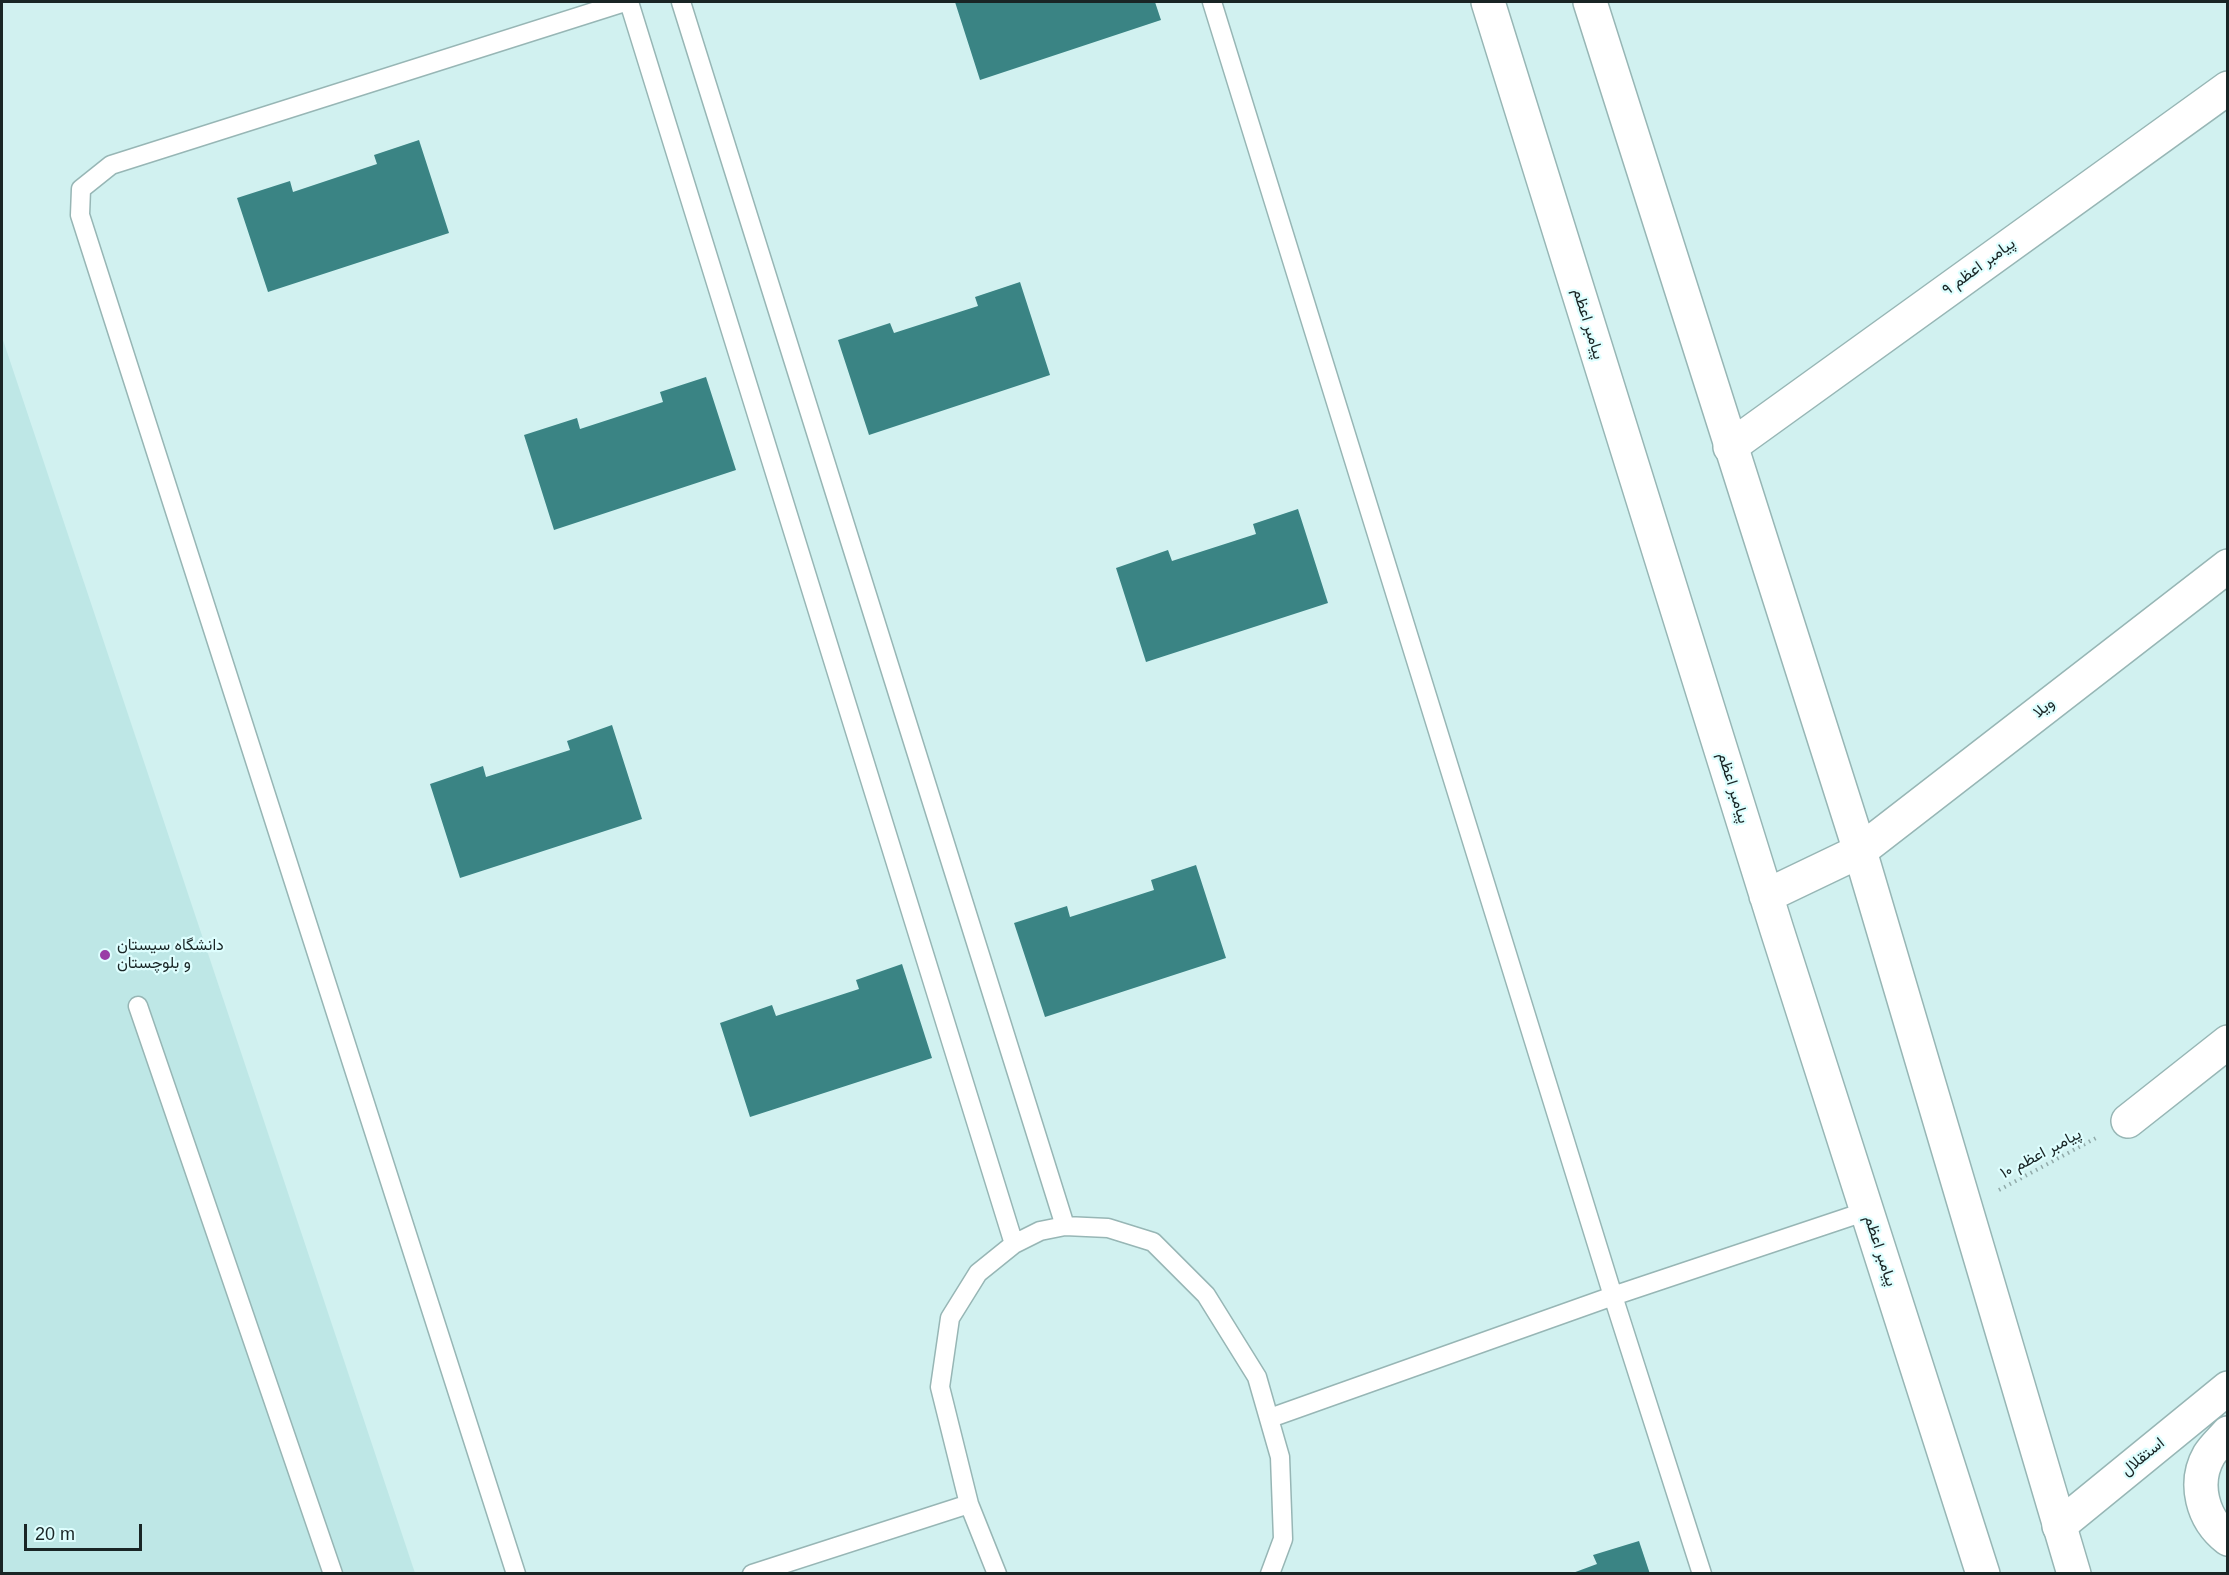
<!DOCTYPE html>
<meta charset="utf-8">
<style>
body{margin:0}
#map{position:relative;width:2229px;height:1575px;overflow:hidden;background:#d1f1f0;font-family:Arial,sans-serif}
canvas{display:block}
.frame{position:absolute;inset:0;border:3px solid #192525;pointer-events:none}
.scale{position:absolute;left:24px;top:1524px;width:118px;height:27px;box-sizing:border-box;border:3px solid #192525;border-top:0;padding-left:8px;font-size:18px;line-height:21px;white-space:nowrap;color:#192525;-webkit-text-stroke:4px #defefe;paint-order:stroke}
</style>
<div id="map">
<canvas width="2229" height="1575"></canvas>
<div class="frame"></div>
<div class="scale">20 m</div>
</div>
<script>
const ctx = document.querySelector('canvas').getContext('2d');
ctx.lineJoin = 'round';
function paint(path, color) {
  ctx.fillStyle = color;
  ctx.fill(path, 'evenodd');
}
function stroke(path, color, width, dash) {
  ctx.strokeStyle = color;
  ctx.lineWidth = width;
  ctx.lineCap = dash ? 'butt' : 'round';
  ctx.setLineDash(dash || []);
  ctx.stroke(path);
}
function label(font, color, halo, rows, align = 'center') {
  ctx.font = font + ' Arial,Vazirmatn,sans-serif';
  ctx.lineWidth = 4.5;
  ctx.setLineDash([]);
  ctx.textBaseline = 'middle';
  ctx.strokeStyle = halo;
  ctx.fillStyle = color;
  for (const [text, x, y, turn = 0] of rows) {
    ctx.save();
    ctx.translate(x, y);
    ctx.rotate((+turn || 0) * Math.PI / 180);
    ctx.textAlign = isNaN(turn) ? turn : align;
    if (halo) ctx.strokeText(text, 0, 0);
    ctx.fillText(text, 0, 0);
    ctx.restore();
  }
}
paint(new Path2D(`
 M2 337 415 1573H2Z`), '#bee7e6');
paint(new Path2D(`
 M955 2H1155L1161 20 980 80Z
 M419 140 449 233 268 292 237 198 290 181 293 192 377 164 374 155Z
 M1020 282 1050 375 869 435 838 340 890 323 894 333 978 306 975 297Z
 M706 377 736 470 554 530 524 435 577 418 580 429 663 402 660 392Z
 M1298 509 1328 603 1146 662 1116 568 1168 550 1172 561 1256 534 1253 524Z
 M612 725 642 819 460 878 430 784 483 766 486 777 570 750 567 741Z
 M1196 865 1226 958 1045 1017 1014 923 1067 906 1070 917 1154 890 1151 880Z
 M902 964 932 1058 750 1117 720 1023 772 1005 776 1016 859 989 856 980Z
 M1639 1541 1650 1574H1570L1597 1564 1593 1555Z`), '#3a8484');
const service = new Path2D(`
 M629 2 1014 1244
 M681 2 1065 1226
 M1212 2 1613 1296 1702 1574
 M138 1006 333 1574
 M1270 1418 1613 1296 1867 1211
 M516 1574 80 215 81 189 111 165 625 2
 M752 1574 969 1504
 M997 1574 969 1504 940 1387 950 1318 978 1273 1014 1244 1040 1231 1065 1226 1108 1228 1153 1242 1206 1295 1257 1377 1280 1457 1283 1539 1270 1574`);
const minor = new Path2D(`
 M1730 447 2228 88
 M2128 1121 2228 1042
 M2228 1433C2222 1440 2214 1447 2209 1455 2193 1483 2202 1519 2228 1539
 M2059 1526 2228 1388`);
const secondary = new Path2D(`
 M1488 2 1777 930 1983 1574
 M1590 2 1860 851 2074 1574
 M1766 896 1860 851 2228 566`);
stroke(service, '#97b6b5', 21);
stroke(minor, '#97b6b5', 36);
stroke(secondary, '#97b6b5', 36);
stroke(new Path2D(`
 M1999 1190 2096 1138`), '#91aaa9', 4, [1.5, 4.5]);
stroke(service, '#fff', 18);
stroke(minor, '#fff', 33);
stroke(secondary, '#fff', 33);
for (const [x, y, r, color] of [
 [105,955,6,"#993da6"]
]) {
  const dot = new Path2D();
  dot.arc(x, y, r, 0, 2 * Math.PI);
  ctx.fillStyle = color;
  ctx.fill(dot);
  stroke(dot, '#defefe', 2);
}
label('16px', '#192525', '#defefe', [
 ["پیامبر اعظم ۹",1979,267,-36],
 ["پیامبر اعظم",1588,324,73],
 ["ویلا",2044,708,-38],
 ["پیامبر اعظم",1733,788,73],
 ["پیامبر اعظم ۱۰",2041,1154,-28],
 ["پیامبر اعظم",1880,1251,72],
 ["استقلال",2143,1457,-39]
]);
label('16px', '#192525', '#defefe', [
 ["دانشگاه سیستان",117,946],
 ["و بلوچستان",117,964]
], 'left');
</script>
